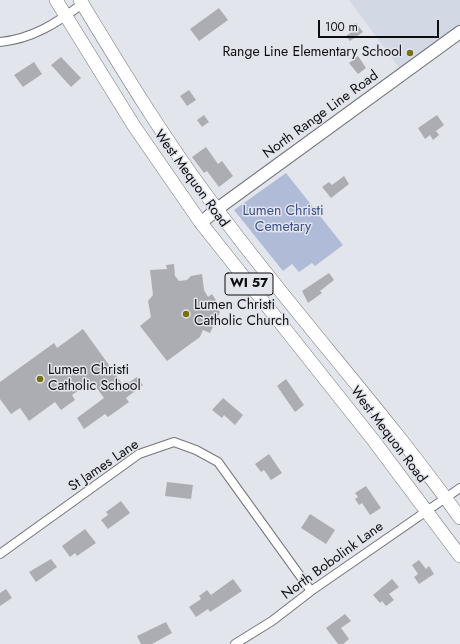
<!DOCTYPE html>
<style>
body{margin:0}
#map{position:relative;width:460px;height:644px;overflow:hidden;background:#e2e5eb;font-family:Jost,sans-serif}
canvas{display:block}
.scale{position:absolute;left:318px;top:20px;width:121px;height:18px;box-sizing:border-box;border:2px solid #0c0d0f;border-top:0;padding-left:5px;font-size:12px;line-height:14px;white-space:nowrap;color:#0c0d0f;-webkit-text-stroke:3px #e2e5eb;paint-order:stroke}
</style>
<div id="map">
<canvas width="460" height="644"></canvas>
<div class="scale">100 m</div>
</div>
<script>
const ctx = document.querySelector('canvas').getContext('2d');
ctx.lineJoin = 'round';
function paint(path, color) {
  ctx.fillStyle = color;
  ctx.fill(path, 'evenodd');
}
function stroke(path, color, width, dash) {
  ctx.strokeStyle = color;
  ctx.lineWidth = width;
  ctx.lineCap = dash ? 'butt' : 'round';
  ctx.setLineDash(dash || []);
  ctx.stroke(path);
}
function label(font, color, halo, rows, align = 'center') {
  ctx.font = font + ' Jost,sans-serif';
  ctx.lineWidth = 3;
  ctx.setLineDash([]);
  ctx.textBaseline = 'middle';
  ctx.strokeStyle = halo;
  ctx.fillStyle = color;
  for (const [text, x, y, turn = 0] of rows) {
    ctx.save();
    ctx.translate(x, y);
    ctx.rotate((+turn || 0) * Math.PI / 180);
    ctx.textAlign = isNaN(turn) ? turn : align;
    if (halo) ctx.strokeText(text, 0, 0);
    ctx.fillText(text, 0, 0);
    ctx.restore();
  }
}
paint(new Path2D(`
 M349 0H460V32L403 73Z`), '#d3d8e5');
paint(new Path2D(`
 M286 173 343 245 315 266 312 263 299 272 292 264 283 271 234 210Z`), '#b0bbd8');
paint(new Path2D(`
 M219 8 228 20 199 41 190 29Z
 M356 23 363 32 350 41 346 36 354 30 351 27Z
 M358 56 366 68 358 74 349 63Z
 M61 57 81 78 71 87 51 65Z
 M34 62 42 74 23 87 14 75Z
 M189 90 196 100 187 106 180 96Z
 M204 115 209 122 202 127 197 120Z
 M437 115 444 125 436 131 439 135 433 140 430 135 425 139 418 128Z
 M206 147 218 164 222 161 233 176 219 187 207 171 204 173 192 157Z
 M344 176 349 184 331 198 322 187 329 182 332 185Z
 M174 264 175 276 179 281 187 280 191 276 202 274 204 290 208 297 212 294 217 302 214 305 220 312 210 333 203 330 200 337 167 361 140 326 151 317 148 301 153 295 150 270 167 269 166 265Z
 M329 273 334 280 320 291 322 293 308 303 302 291Z
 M83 329 124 386 137 377 143 385 126 398 129 402 108 417 105 414 84 429 77 418 104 398 92 381 72 395 75 400 61 410 55 402 29 421 20 408 11 414 0 399V382L54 343 57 348Z
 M286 379 304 405 295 412 277 386Z
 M223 398 243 415 235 425 224 415 222 418 212 410Z
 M269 454 282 473 271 480 264 470 261 472 255 464Z
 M167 482 193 485 191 499 165 496Z
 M366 486 381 508 370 515 362 503 359 505 355 499 358 497 355 493Z
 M121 501 130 513 108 529 101 520 108 515 106 512Z
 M310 514 335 530 326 544 301 528Z
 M85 529 96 543 77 556 75 553 70 557 62 546Z
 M51 559 57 567 36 582 29 572Z
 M419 560 426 569 429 566 434 574 419 584 414 577 418 574 412 565Z
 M233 579 242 591 210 612 208 609 196 617 189 607 201 599 199 596 207 590 211 595Z
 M392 579 399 587 389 594 394 600 386 606 382 601 380 603 373 595Z
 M6 589 12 598 0 606V593Z
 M345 614 351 621 341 628 349 639 343 644H338L326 628Z
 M166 622 172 633 152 644H141L137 636Z`), '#abadb3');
const street = new Path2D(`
 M0 42C32 39 57 23 82 4
 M0 554 139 454 174 442 196 450 218 462 311 591
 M235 644 272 621 311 591 460 488`);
const secondary = new Path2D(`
 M201 223 217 209 460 32`);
const primary = new Path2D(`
 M56 0 134 126 201 223 374 441 460 556
 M80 0C123 71 166 142 216 208 294 314 384 411 460 518`);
stroke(street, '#73767b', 10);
stroke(secondary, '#73767b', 14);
stroke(primary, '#73767b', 14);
stroke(street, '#fff', 8);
stroke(secondary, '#fff', 12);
stroke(primary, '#fff', 13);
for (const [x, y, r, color] of [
 [410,53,4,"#787112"],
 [186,314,4,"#787112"],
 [40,379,4,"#787112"]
]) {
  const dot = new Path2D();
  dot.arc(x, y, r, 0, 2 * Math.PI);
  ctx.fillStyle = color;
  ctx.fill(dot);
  stroke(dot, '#e2e5eb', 1.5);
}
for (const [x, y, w] of [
 [249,284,48]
]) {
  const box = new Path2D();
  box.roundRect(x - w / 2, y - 11, w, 22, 3);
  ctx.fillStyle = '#e2e5eb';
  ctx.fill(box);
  stroke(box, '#0c0d0f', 1);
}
label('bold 13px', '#0c0d0f', null, [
 ["WI 57",249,284]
]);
label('14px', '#0c0d0f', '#e2e5eb', [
 ["Range Line Elementary School",402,53,"right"],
 ["Lumen Christi",194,306],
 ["Catholic Church",194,322],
 ["Lumen Christi",48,371],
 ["Catholic School",48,387]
], 'left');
label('14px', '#0c0d0f', '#e2e5eb', [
 ["North Range Line Road",321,115,-36],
 ["West Mequon Road",191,179,54],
 ["West Mequon Road",388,435,53],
 ["St James Lane",104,466,-34],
 ["North Bobolink Lane",333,561,-36]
]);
label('14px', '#3c4f88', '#e2e5eb', [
 ["Lumen Christi",283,212],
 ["Cemetary",283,228]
]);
</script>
